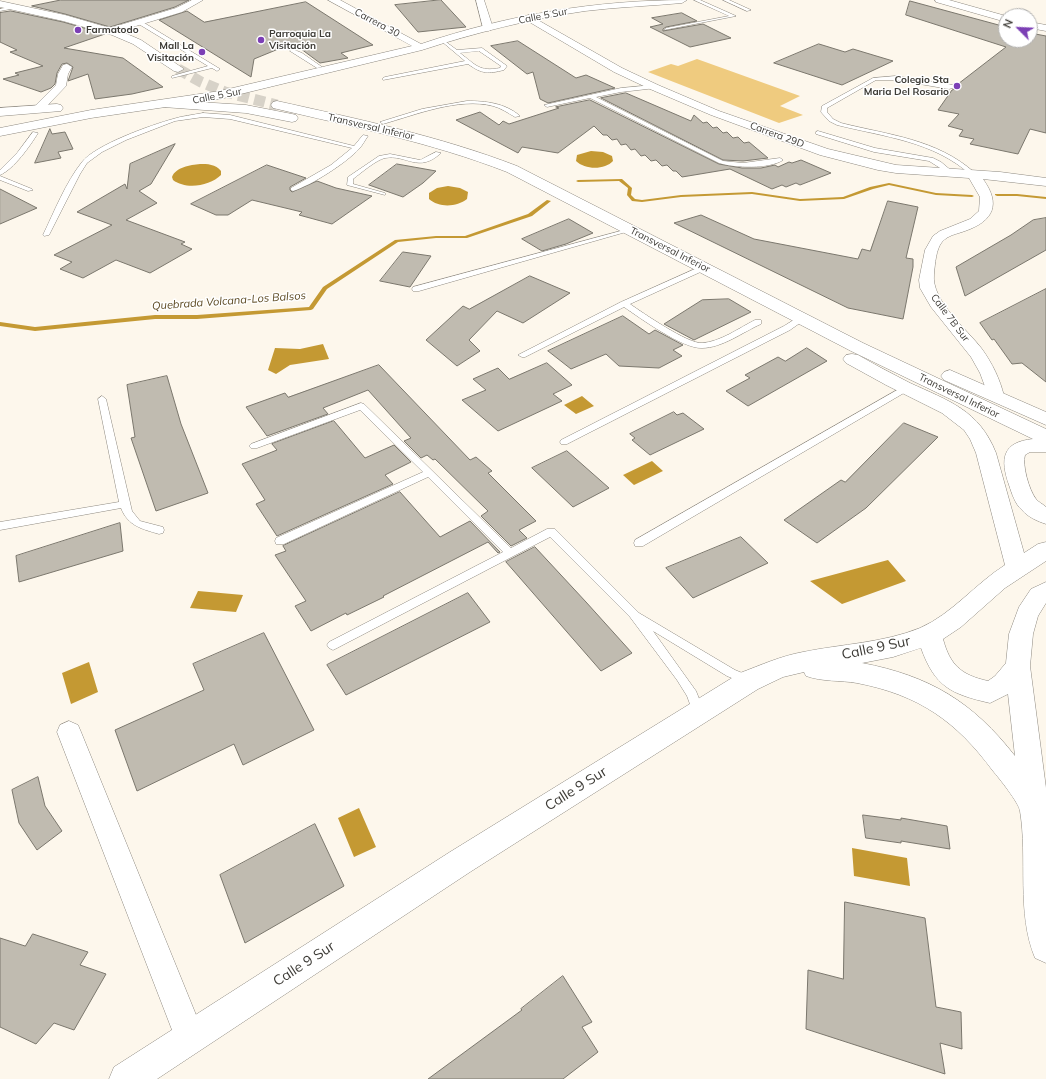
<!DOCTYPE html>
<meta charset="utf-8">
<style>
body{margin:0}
#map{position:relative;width:1046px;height:1079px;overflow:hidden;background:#fdf7ec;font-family:Mulish,sans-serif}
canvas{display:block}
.north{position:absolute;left:998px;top:8px;width:40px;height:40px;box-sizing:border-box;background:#fff;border:1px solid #b2b1af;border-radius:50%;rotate:294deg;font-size:11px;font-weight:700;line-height:16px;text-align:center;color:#3e3c37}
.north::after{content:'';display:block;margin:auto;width:14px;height:18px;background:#7c3fb5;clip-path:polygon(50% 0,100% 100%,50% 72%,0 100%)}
</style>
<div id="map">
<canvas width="1046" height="1079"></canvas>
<div class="north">N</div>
</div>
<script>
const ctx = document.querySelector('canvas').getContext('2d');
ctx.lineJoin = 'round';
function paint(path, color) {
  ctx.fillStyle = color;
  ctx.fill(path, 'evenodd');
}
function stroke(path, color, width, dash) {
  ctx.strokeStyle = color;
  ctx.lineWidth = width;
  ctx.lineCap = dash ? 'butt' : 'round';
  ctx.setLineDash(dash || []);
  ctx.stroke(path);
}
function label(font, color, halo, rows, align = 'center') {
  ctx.font = font + ' Mulish,sans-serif';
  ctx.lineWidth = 3;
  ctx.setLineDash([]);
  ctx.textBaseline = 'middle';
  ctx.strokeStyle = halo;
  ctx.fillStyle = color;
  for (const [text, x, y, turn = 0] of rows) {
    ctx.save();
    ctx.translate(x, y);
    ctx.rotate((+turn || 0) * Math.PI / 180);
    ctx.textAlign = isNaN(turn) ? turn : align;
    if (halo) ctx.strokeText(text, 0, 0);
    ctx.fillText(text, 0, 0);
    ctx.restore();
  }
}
paint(new Path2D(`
 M697 59 800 96 780 106 803 115 779 123 648 72 671 64 678 66Z`), '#efcb7f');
paint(new Path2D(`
 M591 151 603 152 612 156 613 161C605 170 585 170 576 161L577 155Z
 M200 164C207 164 216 164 221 171V175C210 186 186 190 173 180L172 177C176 167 190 165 200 164Z
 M448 186 460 188 468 192 467 199C457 207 439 208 429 199V193L437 188Z
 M323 344 329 359 290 365 276 374 268 370 275 348 300 349Z
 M582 396 594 406 576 414 564 405Z
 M652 461 663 471 634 485 623 475Z
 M888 560 906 581 842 604 810 581Z
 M198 591 243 595 236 612 190 608Z
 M89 662 98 692 71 704 62 673Z
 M359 808 376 847 354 857 338 818Z
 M852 848 907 858 910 886 854 876Z`), '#c49933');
paint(new Path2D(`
 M622 179 632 188 631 195 635 199 642 200 681 195 752 192 800 199 843 197 870 187 889 183 936 193 972 195 974 196 972 197 936 195 889 185 873 189 844 199 800 201 752 194 681 197 642 202 632 201 627 195 628 188 619 181 578 182 576 181 578 180Z
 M995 194H1017L1046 197V199L1017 196H997L995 195Z
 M547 200 551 201 532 216 467 238H436L398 242 327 289 313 309 311 310 197 319H155L35 331 0 326V322L35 327 155 315H197L309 307 323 287 395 240 436 236H465L528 214Z`), '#c49933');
const building = new Path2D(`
 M61 0H189L175 7 110 27 65 14 32 6Z
 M441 0 466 27 418 32 395 5Z
 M910 1 1006 27V40H1030V33L1046 36V133L1030 129 1018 154 970 144 974 139 959 136 963 130 948 126 959 114 938 110 952 90 960 87 961 85 958 84 1006 47 906 15Z
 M306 2 373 45 341 53 348 58 320 63 293 43 254 59 251 77 159 20 187 11 204 22Z
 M11 11 63 22 105 34 64 48 123 58 163 87 132 94 95 99 88 74 68 81 73 67 67 63 62 64 57 73 55 84 51 88 41 92 3 79 19 75 15 73 43 66 10 52 17 50 0 42V13Z
 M682 13 697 21 666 27 663 29V31L703 24 731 38 690 47 650 27 663 24 652 18Z
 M518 41 576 78 586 75 615 88 548 103 540 99 533 72 527 74 491 46Z
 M819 44 845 52 853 49 893 61 842 85 774 63Z
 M626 93 691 121 694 115 703 123 707 122 713 128 717 127 723 133 727 132 733 138 738 137 744 143 749 142 768 158 743 161 723 160 601 98Z
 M590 100 719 164 742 168H761L775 165 778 167 789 162 792 163 801 160 831 173 800 185 796 183 786 187 782 185 772 189 730 169 682 177 676 171H673L667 165 662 166 656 160 651 161 645 155 641 156 635 149 631 150 626 144 621 145 617 139 612 140 607 135H603L594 126 558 153 522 147 518 153 456 120 480 112 499 125 503 121 509 124 559 108 556 107Z
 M50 129 52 134 65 132 73 149 58 152 61 158 35 163Z
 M175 144 151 184 139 191 157 203 126 220 185 242 181 244 192 249 150 273 116 260 83 278 60 269 72 262 54 255 112 225 77 212 125 184 127 189 130 164Z
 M397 164 436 171 423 183 403 197 369 185Z
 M267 165 306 178 290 187V190L292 192 317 181 336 188 372 196 332 224 299 215 302 212 252 200 228 215H216L191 204Z
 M0 189 37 208 0 224Z
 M888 201 918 207 906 258 913 259V267L903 319 848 308 674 223 701 215 754 239 858 259 862 249 870 251Z
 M1046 218V250L965 296 956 267 1011 235 1033 220Z
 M569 219 593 233 566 244 542 251 522 239Z
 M403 252 431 256 410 287 380 281Z
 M530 276 570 293 523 323 497 311 469 340 480 351 457 366 426 340 463 306 469 309Z
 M1046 289V382L1022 363 1012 364 994 339 992 340 980 323Z
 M729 299 751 312 694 340 664 324 702 300Z
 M623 316 649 334 655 330 683 345 673 350 682 356 659 368 619 366 606 354 571 369 548 351Z
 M807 348 827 361 748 406 726 391 750 378 745 375 778 357 785 361Z
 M547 363 572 385 553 394 562 401 498 431 462 400 486 390 473 379 498 368 509 379Z
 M379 365 470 460 476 457 492 471 488 473 536 521 519 530 527 538 511 546 481 516 488 511 435 459 433 460 427 455 421 458 404 441 411 438 368 390 323 408 328 414 267 436 246 407 285 393 288 397Z
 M167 376 181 424 208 493 156 511 131 438 135 437 127 385Z
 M674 412 677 415 683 413 704 429 650 455 632 440 635 438 630 434Z
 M334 421 365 458 394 445 411 462 385 475 393 484 277 536 256 504 265 500 242 464 277 450 272 444Z
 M904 423 938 437 866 508 817 543 784 520 841 480 845 482Z
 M567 451 609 488 573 507 532 468Z
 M400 492 440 537 470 521 500 552 498 553 488 542 383 596 384 597 347 615 346 613 311 631 295 606 306 601 275 555 286 551 283 546Z
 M120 523 123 551 19 582 16 556Z
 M741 537 768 563 693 598 666 568Z
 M535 547 586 602 632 653 601 671 506 562Z
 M468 593 490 622 346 695 327 665Z
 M264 633 314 730 243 765 234 744 137 791 115 730 204 690 193 664Z
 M38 777 45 806 62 831 37 850 19 823 12 790Z
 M863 815 901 820V818L947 826 950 849 901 841V843L866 838Z
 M315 824 344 886 245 943 220 875Z
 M845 902 925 918 936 1007 961 1012 962 1049 940 1043 945 1074 806 1029 808 970 843 979Z
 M33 934 88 952 80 965 106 974 74 1030 54 1023 36 1044 0 1027V938L25 946Z
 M563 976 592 1022 582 1027 598 1052 563 1079H428L522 1010 521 1009Z`);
paint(building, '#c0bbb0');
stroke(building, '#7b776d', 1);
stroke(new Path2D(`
 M178 69 201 82 225 92 277 105`), '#d7d2c8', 11, [11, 5.5]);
const service = new Path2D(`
 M694 0H700L736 16 664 30 666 28 729 16Z
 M723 0H729L751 10 747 11Z
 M14 6 16 8 0 11V9Z
 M137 21H141L220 69 217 71 212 68 172 78V76L208 66 137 23Z
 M442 39 457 50 482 48 507 66 504 70C488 74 482 74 468 64L383 80V78L385 77 465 61 440 40ZM479 51 501 66 500 68C479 72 476 65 460 53Z
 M292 49 302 53 322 67 317 68 290 51Z
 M896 76 960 86 949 89 896 80H876L827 108V112L833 119 841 123C889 135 937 139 975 173V175H971C933 141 885 137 837 125L829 121 821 112 822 106 873 78Z
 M654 85 657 87 656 88 621 92 596 97 723 161 743 163 780 158 783 160C770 169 734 168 719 163L590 98 547 107 544 105 621 88Z
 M467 101C486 101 505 103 520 116L515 117C508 113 501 108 493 106 459 97 415 115 383 124L380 122 422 109Z
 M203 113 230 115 354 146 363 135 368 136C365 140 362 146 359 149 346 163 312 185 293 191L291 190V188L331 165 352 148 230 119 203 117 175 121 126 140 102 152 87 163 80 174 49 235 44 236 43 235C54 212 66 182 82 162 95 145 151 125 173 119 182 116 193 115 203 113Z
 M818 131 875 148 933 158 941 162 953 172 948 173 929 161 874 152 816 134V132Z
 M33 132 38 133C30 146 14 169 0 175V170L17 153Z
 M436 152 441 153C418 174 407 154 385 158 376 160 361 173 353 179V184L385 193V195L347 185 348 177 379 156 390 154 420 160Z
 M0 176 32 189 33 190 28 191 0 180Z
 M628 229 633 230 419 291H413L412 289 413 287Z
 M704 265 708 267 707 269 630 304C643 313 688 344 702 343 720 342 739 328 755 320H761V324C743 332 722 348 702 348 683 349 640 318 624 307L525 357H522L518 355 621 302Z
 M800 316H803L807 318 790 330 567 444H561L560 442 561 440 784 326Z
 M906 385 910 388 909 390 643 546H635L634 543 635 540Z
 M102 396 106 399 132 511 140 521 163 527 164 530 163 533 159 534C142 529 128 526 121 508L0 530V522L119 502 98 399Z
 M361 403 364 404 511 548 547 529H555L639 613 735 670 752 677 754 680 752 683 748 685 727 676 653 631 696 691 704 711 702 715 698 716 694 715 687 696 677 680 630 617 550 537 337 648 333 650 329 648 327 645 329 642 503 552 428 477 284 544H276L275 541 276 538 423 472 360 410 257 448H251L249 446 251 444Z`);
const minor = new Path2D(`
 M192 0H203L182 12 113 33 110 34 105 31 107 29 176 8Z
 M476 0H484L493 28 491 30 488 31 483 28Z
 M935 0H949L1006 16V22L936 2Z
 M529 15 622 68 658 85 719 111 828 149 896 165 1000 172 1046 178V186L983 179C1001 204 994 221 965 231 957 234 948 235 942 242 936 249 935 264 934 274 931 301 967 329 982 349 992 363 1000 379 1004 396L1002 400 996 401 990 400 980 373 971 357 931 307 920 288 919 280 925 250 933 236 940 231 970 219 979 211 980 197 969 178 896 173 878 170 820 155 711 115 650 89 614 72 526 20 524 18 526 16Z
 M1030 22 1046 25V31L1030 28Z
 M67 64 72 67 68 74 66 86 42 111H34L33 109 34 107 56 85 58 74 63 65Z
 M69 721 78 725 81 732 205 1037 201 1048 190 1052 179 1048 57 732 60 725Z`);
const tertiary = new Path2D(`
 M328 0H340L421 44C507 15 596 0 687 0L682 3C650 6 617 7 585 11 530 19 474 33 422 50L220 99 91 118 0 136V128L91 110 220 91 412 46Z
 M57 104 61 105 63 108 61 111 0 116V108Z`);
const secondary = new Path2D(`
 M0 1 65 15 120 31 141 40 184 69 178 72 174 71 133 44 112 35 63 21 0 7Z
 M167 100 246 105 292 114 296 115 298 118 296 121 292 122 246 113 163 107 161 104 163 101Z
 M277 101C358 119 439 136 517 166L863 343 1046 429V452H1030L1025 455C1022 465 1029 490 1036 499 1038 502 1043 504 1046 507V524C1037 521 1028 517 1022 510 1015 504 1012 494 1009 485 1000 459 1002 442 1033 439L851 351 507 172C430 142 353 127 273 108L271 105 273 102Z
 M852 354 858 355C875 365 893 374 910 383 949 401 979 410 996 453L1024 553 1038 544 1046 542V561L1005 588 961 627 943 639C950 665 961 675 988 681L995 676 1006 663 1009 634 1019 607 1031 589 1046 582V603L1038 616 1033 634 1030 666 1046 788V963L1035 958C1016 912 1028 859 1020 811 1019 803 999 778 993 771 956 721 919 695 857 683 840 680 823 682 806 676L804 672 783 677 758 689 470 872 157 1079H109L114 1067 450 852 740 673C761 665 781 656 803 652 842 644 883 643 920 628 952 614 975 584 1005 565L976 453 970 439 964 430 942 413 886 385 846 363 843 359 846 355ZM921 648C935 687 951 694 990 703L1008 694 1015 756C973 702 930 676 862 663L893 657Z
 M950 370 1046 412V425L944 380 941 376 944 372Z`);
stroke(service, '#8e8980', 1);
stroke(minor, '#8e8980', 1);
stroke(tertiary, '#8e8980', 1);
stroke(secondary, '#8e8980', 1);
paint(service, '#fff');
paint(minor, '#fff');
paint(tertiary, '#fff');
paint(secondary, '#fff');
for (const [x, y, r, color] of [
 [78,30,4,"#7c3fb5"],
 [261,40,4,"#7c3fb5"],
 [202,52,4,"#7c3fb5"],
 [957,86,4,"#7c3fb5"]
]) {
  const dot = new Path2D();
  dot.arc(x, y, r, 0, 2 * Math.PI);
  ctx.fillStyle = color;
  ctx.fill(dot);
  stroke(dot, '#fff', 1.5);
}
label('10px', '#3e3c37', '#fff', [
 ["Calle 5 Sur",543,16,-11],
 ["Carrera 30",377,23,28],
 ["Calle 5 Sur",217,96,-11],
 ["Transversal Inferior",371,127,13],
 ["Carrera 29D",777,135,20],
 ["Transversal Inferior",670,250,27],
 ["Calle 7B Sur",950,318,53],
 ["Transversal Inferior",959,396,26]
]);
label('bold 10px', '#3e3c37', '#fff', [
 ["Farmatodo",86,30],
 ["Parroquia La",269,34],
 ["Visitación",269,46],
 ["Mall La",194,46,"right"],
 ["Visitación",194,58,"right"],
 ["Colegio Sta",949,80,"right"],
 ["Maria Del Rosario",949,92,"right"]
], 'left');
label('italic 11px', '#5c4921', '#fff', [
 ["Quebrada Volcana-Los Balsos",229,301,-4]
]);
label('14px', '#3e3c37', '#fff', [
 ["Calle 9 Sur",876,648,-12],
 ["Calle 9 Sur",576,789,-32],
 ["Calle 9 Sur",304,964,-33]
]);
</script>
